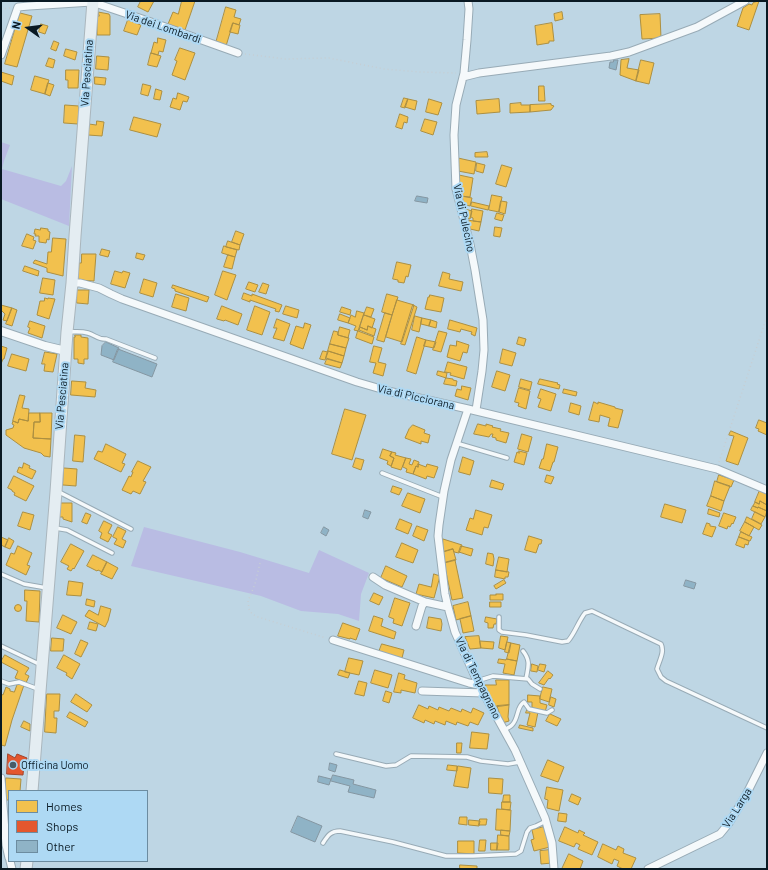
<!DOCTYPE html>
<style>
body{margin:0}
#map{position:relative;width:768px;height:870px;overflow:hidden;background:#bed6e4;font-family:Barlow,sans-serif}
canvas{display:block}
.frame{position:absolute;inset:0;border:2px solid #091923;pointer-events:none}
.legend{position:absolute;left:8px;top:790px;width:140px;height:72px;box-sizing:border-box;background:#aed9f4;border:1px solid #6c8ca0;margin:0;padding:5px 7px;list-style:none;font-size:12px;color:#091923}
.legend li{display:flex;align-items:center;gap:8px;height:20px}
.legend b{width:20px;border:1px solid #6c8ca0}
.north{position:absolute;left:8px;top:8px;width:40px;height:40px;-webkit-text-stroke:3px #aed9f4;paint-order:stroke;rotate:284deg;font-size:11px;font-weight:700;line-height:16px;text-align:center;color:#091923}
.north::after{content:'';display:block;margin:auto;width:14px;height:18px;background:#091923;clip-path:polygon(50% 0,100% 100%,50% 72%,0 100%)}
</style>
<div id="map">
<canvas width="768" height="870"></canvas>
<div class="frame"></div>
<ul class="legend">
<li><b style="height:11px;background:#f2c14e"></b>Homes</li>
<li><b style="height:11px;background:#e4572e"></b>Shops</li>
<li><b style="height:11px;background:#8fb3c6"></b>Other</li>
</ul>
<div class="north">N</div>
</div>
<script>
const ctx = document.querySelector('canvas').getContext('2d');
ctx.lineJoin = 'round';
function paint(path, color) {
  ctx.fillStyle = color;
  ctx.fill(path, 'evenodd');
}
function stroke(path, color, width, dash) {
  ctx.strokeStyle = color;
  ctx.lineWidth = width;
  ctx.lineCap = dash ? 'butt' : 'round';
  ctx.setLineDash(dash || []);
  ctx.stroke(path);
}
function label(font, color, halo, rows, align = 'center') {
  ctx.font = font + ' Barlow,sans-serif';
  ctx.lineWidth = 4;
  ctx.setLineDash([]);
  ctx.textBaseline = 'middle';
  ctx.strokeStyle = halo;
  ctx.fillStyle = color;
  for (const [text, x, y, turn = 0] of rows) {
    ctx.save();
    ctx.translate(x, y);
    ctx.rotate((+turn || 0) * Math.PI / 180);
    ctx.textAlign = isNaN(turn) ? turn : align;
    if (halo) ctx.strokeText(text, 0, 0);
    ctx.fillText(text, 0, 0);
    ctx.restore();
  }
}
paint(new Path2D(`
 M1 142 10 145 4 161 2 169 61 186 66 181 72 166 69 226 1 199Z
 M144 527 240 552 309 573 319 550 369 573 361 594 359 621 338 614 301 611 261 596 131 566Z`), '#b9bce3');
const homes = new Path2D(`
 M141 1H154L148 12 138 7Z
 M182 1H195L185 30 168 24 173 12 178 14Z
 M759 1 749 30 737 26 743 8 749 4 752 5 753 3Z
 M226 7 236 10 234 17 241 19 239 25 233 23 226 46 216 43Z
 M98 12 109 14 110 16V35H97V16H99Z
 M562 12 563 19 555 21 554 14Z
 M20 13 32 16 17 67 5 64Z
 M660 14 661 38 642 39 640 15Z
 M128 20 141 25 137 35 124 31Z
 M233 23 240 25 238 34 230 32Z
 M552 23 554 41H549V43L537 45 535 26Z
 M41 24 48 26 45 34 39 32Z
 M158 38 166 40 163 52 159 51 158 55 151 53 154 42 157 43Z
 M54 41 59 43 56 51 51 49Z
 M180 48 195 53 185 80 172 75 177 61 175 60Z
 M66 49 77 52 75 60 64 56Z
 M151 53 161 56 157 67 148 65Z
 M97 56 109 57 108 70 96 69Z
 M49 58 55 60 53 68 46 66Z
 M629 59 627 68 639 70 636 81 620 75 621 60Z
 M641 60 654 63 649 84 636 81Z
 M66 70H79L78 88H68V80H66Z
 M1 72 14 76 12 85 1 81Z
 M35 76 49 80 45 94 31 90Z
 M95 77 106 78 105 85 95 84Z
 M48 83 54 85 50 96 45 94Z
 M143 84 151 86 148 96 141 94Z
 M539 86H544L545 101H539Z
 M156 89 162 91 160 100 154 99Z
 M178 93 189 97 187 102 183 101 180 110 170 107 173 98 176 99Z
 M404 98 408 99 405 108 401 107Z
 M408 99 417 101 415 110 405 107Z
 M429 99 442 103 438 115 426 112Z
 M499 99 500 112 477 114 476 101Z
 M521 103V105H530V112L510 113V104Z
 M551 104V105L554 106 551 110 530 112V105Z
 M65 105 79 106 78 124 64 123Z
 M400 114 408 117 407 123 404 122 402 129 396 127Z
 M134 117 161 124 157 137 130 130Z
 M425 119 437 122 433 135 421 131Z
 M97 121 104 122 102 136 88 135 89 124 96 125Z
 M487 152 488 157H475V153Z
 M458 158 476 162 474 174 458 171Z
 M477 163 485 165 483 173 476 171Z
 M502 165 512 168 506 187 496 184Z
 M459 175 473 178 470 197 461 196Z
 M492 195 502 197 499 212 489 210Z
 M461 196 472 198 470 206 462 204Z
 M501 201 507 202 505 214 499 212Z
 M472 202 489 206 488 210 471 206Z
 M465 209 472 211 470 219 467 218Z
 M472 209 483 211 481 222 473 221V218L471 217Z
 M497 213 504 215 502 221 495 219Z
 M467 220 481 222 479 231 470 229Z
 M495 227 502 228 500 237 494 236Z
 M41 228 48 229V231L50 232 49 240 47 239 46 243 39 242V236H35L36 234H34L35 229 40 230Z
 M236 231 244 234 240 245 232 242Z
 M27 234 34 237 33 240 36 241 33 249 22 246Z
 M53 238 66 239 63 276 47 272V268L33 263 35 260 47 264 48 252H51Z
 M228 241 240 245 239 250 226 247Z
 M224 246 237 250 235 257 222 253Z
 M102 249 110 251 108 257 100 255Z
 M137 253 145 255 143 260 136 258Z
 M82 254H96L94 281 78 280 79 263H81Z
 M228 255 235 257 232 269 224 267Z
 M397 262 411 265 408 277 406 276 404 283 398 282V280L393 279Z
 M25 266 39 271 38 276 23 271Z
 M115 271 122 273 123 271 130 273 125 288 111 284Z
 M223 271 236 275 227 300 215 295Z
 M443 272 450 274 449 279 463 282 461 291 439 286Z
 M43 278 55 280 53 295 40 293Z
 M144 279 157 283 153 297 140 293Z
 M249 282 258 285 255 292 246 289Z
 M263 283 269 285 266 294 259 292Z
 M173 285 209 297 207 302 175 291V289L172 288Z
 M77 290H89L88 304 77 303Z
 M244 293 252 296V294L282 305 279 312 275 311 276 309 250 300V302L242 299Z
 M176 294 189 298 186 311 172 307Z
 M387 294 398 297 392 315 382 312Z
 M430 295 444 298 441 312 425 309 428 297H429Z
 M45 298 48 299V298L55 299 49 319 37 315 40 301H44Z
 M397 300 414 305 402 342 386 337Z
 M1 305 12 308 7 321 3 320 5 314 1 310Z
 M413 305 417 307 405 345 401 344Z
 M222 306 242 314 238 325 225 320 224 321 217 319Z
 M255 306 270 312 262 335 247 330Z
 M286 306 299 310 297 318 283 314Z
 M342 307 351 310 350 315 340 312Z
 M367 307 374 309 371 317 364 315Z
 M12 308 17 310 12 326 6 324Z
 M357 311 364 313 358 331 354 330 356 326 348 323 351 315 355 317Z
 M385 313 392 315 384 342 377 340Z
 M340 314 350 318 348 323 338 320Z
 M364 315 375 319 372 328 368 326 367 330 360 327Z
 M415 316 422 318 419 332 412 330Z
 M422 318 431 320 429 326 421 324Z
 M277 319 290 324 284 341 273 338 277 328H274Z
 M431 320 437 322 436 328 429 326Z
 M450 320 477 328 475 336 471 334 472 332 461 329 460 332 448 329Z
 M30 321 45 326 42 338 28 333 30 328 28 327Z
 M305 323 311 325 303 349 290 344 296 326 303 328Z
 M368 326 376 329 374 336 359 330 360 327 367 330Z
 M340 327 350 330 348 338 338 335Z
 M334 331 338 332V335L349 338 346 348 330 344Z
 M358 331 374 337 372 344 356 338Z
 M439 331 447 333 441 352 433 350Z
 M75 335H81V337L88 338V359H84V364L78 363V359H74V337H75Z
 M417 337 426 340 416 374 407 371Z
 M519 337 526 339 524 346 517 344Z
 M426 340 436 342 434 348 424 346Z
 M457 341 469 345 467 353 463 352 460 361 447 357 450 345 456 346Z
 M330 344 346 348 344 356 328 351Z
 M1 346 7 348 4 359H3L1 364Z
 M374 346 382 348 378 362 386 364 383 376 373 373 376 363 370 362Z
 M503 349 516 353 512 366 500 363Z
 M323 351 328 352 325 360 320 359Z
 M328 351 344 356 342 363 326 358Z
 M45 352 57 354 53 372 44 371 45 364H42Z
 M12 354 29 359 26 371 8 366Z
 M327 359 342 363 340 368 325 364Z
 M448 362 467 367 464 379 450 375 451 373 445 372Z
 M438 371 447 373 446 378 437 375Z
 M497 371 510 375 505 391 492 387Z
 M446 378 453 379V380L457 381 456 386 444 384Z
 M521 379 532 382 530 390 519 387Z
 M540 379 558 383 557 384 560 385 559 389 538 384Z
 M72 381 86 382 85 388 96 390 95 397 71 395Z
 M462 386 471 388 468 400 455 396 457 389 461 390Z
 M519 388 530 391 526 409 518 406 519 403 515 402Z
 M541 389 556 394 551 411 538 407 541 399 538 398Z
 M564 389 577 392 576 396 563 393Z
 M20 395 25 396 22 408 29 409 28 421 19 419 18 423 13 421Z
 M594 402 598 404V402L615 407V408L623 410 618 428 608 426 610 418 600 415 599 422 589 420Z
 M571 403 581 406 579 415 569 412Z
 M345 409 366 415 352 460 332 454Z
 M29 413H40V422H34L33 438 51 439 50 457 44 456 41 453 24 448 6 435V430L13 428 14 425 12 424 13 421 18 423 19 419 28 421Z
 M40 413H52L51 439 33 438 34 422H40Z
 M759 420 767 423V435L758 431 759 429 756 428Z
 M478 424 486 426V424L493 426 492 427 501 429 500 431 509 433 506 443 496 440V438L492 437 493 434H491L489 437 474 434Z
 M413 425 425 430 424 433 430 435 428 443 421 441V444L405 438 409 429Z
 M731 431 748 438 738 465 726 461 734 436 729 435Z
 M522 434 532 437 528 452 518 449Z
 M75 435 85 436 83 462 73 461Z
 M106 444 126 454 122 463 125 464 121 472 94 459 98 451 102 452Z
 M547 444 558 447 554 462H553L550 471 539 468 542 459H543Z
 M383 449 392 452 390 456 394 458 391 466 387 464 388 461 380 458Z
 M519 451 527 453 524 465 514 462 517 452 519 453Z
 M392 452 396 453 395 455 406 458 401 470 391 467 394 458 390 456Z
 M463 457 474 461 470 475 459 472Z
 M356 458 364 460 361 470 353 467Z
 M406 458 411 459 409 464 412 465 414 460 419 462 418 467 416 466 413 474 406 472 407 469 403 467Z
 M138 461 151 467 143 481 146 482 140 494 133 491 131 494 122 490 129 476 131 477 133 472H132Z
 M24 463 30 466 29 468 36 471 32 479 17 472 19 467 22 468Z
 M418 464 426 467 427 464 438 467 434 478 427 476 426 479 413 474 416 466 418 467Z
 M64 468 77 469 76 486 63 485Z
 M547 475 554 477 551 484 545 482Z
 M719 475 734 480 731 487 717 482Z
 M14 476 34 486 26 501 14 495 15 493 12 491V490L8 488Z
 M492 480 504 484 502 490 490 487Z
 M715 481 730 486 724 501 711 496Z
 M393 486 402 489 399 495 391 492Z
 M760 490 767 494V505L760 501 759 504 755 502Z
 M408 493 425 499 420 513 402 506Z
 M711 496 724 501 721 511 707 506Z
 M760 501 767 505V511L758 507V508L753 506 755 502 759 504Z
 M59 503H72V522L63 519V517H59Z
 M665 504 686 510 682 523 661 517Z
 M753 506 758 508V507L767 511 765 517 751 510Z
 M709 509 720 513 719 517 708 514Z
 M476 510 492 515 488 528 484 527 482 535 466 530 470 518 473 519Z
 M23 512 34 515 30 530 18 526Z
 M755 512 765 517 761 524 752 519Z
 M86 513 91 515 87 524 82 522Z
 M724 513 736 517 733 524 732 523 730 527 728 526 727 529 719 526Z
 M747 517 762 525 759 530 745 522Z
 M400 519 412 524 408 534 396 529Z
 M104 521 112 525 108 533 112 535 108 542 100 538 102 533 99 531Z
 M745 522 754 527 749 536 740 531Z
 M707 523 710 524V526L716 527 712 537 703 534Z
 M417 526 428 530 424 541 413 536Z
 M118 527 126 531 122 539 126 541 123 548 114 544 117 539 113 537Z
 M741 532 752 537 750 541 739 537Z
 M529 536 542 540 541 544H539L536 553 525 550Z
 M1 537 8 540 5 547 1 545Z
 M739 537 749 541 748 545 745 544 744 548 736 545Z
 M9 538 14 541 10 549 5 547Z
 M443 539 462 545 459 553 454 552 453 549 443 552Z
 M402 543 418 550 413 563 396 557Z
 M71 544 84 551 74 569 73 568 71 571 67 569 69 566 61 562Z
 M18 546 32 553 27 565 30 566 26 575 6 565 11 553 14 554Z
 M461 546 473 549 471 556 459 552Z
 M453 549 456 560 444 563 443 552Z
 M488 553 493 554 494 559 493 566 486 564Z
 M93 555 107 562 102 572 98 570 97 571 87 566Z
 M499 557 509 559 507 572 496 570Z
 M455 560 463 598 452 600 444 563Z
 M107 562 118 568 112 579 101 574Z
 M386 566 407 576 402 587 381 578Z
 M496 570 509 572 508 577H505V579L495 577Z
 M434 574 440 576 434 598 416 594 419 584 431 587Z
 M504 580 506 583 496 589 494 586Z
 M69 581 83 583 81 596 67 595Z
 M25 590 40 591 39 622 26 621 27 601H25Z
 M374 593 383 597 379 605 370 601Z
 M496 594H503V600H490V595H496Z
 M395 598 410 603 402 626 393 623 394 619 389 617Z
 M87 599 95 601 94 607 86 605Z
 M468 602 471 616 456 620 453 606Z
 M490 602H501V607H490Z
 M14.5 608a3.5 3.5 0 1 1 7 0a3.5 3.5 0 1 1-7 0Z
 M101 606 111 609 108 621 105 627 85 616 89 610 98 615Z
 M63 615 77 622 71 634 57 628Z
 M374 616 383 619 381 626 396 632 394 639 369 631Z
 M471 616 474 631 463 633 460 619Z
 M429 617 441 619 442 624 441 631 427 628Z
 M486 617 497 619 496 624H494L493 628H488V623L485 622Z
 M90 622 98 624 96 631 88 629Z
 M343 623 360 629 356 640 350 638V639L338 636Z
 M479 636 481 648 470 649 465 637Z
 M501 636 508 637 505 650 499 648Z
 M52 638 64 639 63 651H51Z
 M81 640 88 643 81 657 75 654Z
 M480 641 494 642 493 649 481 648Z
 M507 642 511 643 509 653 505 652Z
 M511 643 520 645 517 661 507 659Z
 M382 644 404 650 402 658 379 652Z
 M5 655 29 668 25 674 29 676 26 683 15 678 18 671 1 662Z
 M64 655 80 664 72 679 66 675 67 673 57 668Z
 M349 658 363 661 359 675 345 672Z
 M499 659 506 660V659L517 661 514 675 503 673 505 664 498 663Z
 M532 664 538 666 537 672 531 671Z
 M540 664 546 665 544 672 538 670Z
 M340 670 350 673 348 678 338 675Z
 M375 670 392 675 388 688 371 683Z
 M548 671 553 675 550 679 549 678 544 685 539 683Z
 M399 673 405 675 404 679 417 683 415 693 401 690V693L394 692Z
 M496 680H509V705L494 707 485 685H496Z
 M359 681 367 683 364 696 355 694Z
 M18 683 24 685 12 720 5 746 1 745V694L3 695 6 687 10 689V691L14 692Z
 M543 687 552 689 549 702 540 699Z
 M386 691 392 693 389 703 383 701Z
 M47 694H60L59 711H54V718H57L56 733 45 732Z
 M76 694 92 705 87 712 71 702Z
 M528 695 540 696V703L547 705 545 712 538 710V709L532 708V702H528Z
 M551 697 556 699 554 707 549 705Z
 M419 705 428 709 429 706 438 710 439 707 449 711 451 708 461 712 462 709 471 713 473 708 484 713 478 725 470 722 468 726 457 722 456 725 446 721 445 725 435 721 434 724 425 720 424 723 413 718Z
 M509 705 508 717 509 721 502 723 497 706Z
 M527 710 538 712 535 727 527 725 530 713H526Z
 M70 712 88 722 85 727 67 717Z
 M550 714 561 719 557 726 546 721Z
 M24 721 30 724V731L21 727Z
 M520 725 533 728V731L519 728Z
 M472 732 489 734 487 749 470 748Z
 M457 743H462L461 753H457Z
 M548 760 564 767 558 782 541 776Z
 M448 765 457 766V771L447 770Z
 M458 766 471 768 468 788 454 786Z
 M6 778 21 779 20 791H9V800H5Z
 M489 778 503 779 502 794 489 793Z
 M547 787 563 790 559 811 547 808 548 800 545 799Z
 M572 794 581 798 578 805 569 801Z
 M504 795H510V802H503Z
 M502 802H511L510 810 502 809Z
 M497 809 511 810 510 831 496 830Z
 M559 813 567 814 566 822 558 821Z
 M460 817H467V825L459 824Z
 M480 819H487L486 825H479Z
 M469 820 480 821 479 826 469 825Z
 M544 827 550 847 534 851 531 840 534 839 532 830Z
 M565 827 578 833 579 830 585 833 583 835 598 842 592 855 578 849 580 845 576 843 574 847 559 841Z
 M501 830 510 831 509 836 501 835Z
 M498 835 509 836V850H497Z
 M480 840H486L485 851H479Z
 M458 841H474V854L458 853Z
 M491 843H498L497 850H491Z
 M603 844 616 850 618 846 624 849 623 853 636 858 631 869H623L617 866 619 861 614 859 612 864 598 857Z
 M550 850 552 863 541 864 540 851Z
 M569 854 583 861 580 869H562Z
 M460 865 477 866V869H460Z`);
paint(homes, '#f2c14e');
stroke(homes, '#ac8f41', 1);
const shops = new Path2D(`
 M8 754 15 758 17 754 27 758 26 761 27 762V764L24 763V764L23 775 7 774Z`);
paint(shops, '#e4572e');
stroke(shops, '#a2442b', 1);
const building = new Path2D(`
 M614 60H618L616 70 609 68 610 62H613Z
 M417 196 428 198 427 203 415 201Z
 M106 342 119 348 114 360 101 355 102 346Z
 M118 349 157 364 152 377 113 362Z
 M365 510 371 512 368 519 363 517Z
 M324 527 329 530 326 536 321 533Z
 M686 580 696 583 694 589 684 586Z
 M330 763 337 765 335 772 329 770Z
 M333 775 354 780 353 784 376 790 374 798 348 792 350 786 331 781Z
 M319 776 331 779 329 785 318 782Z
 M298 816 322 826 315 842 291 832Z`);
paint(building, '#8fb3c6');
stroke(building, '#8496a1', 1);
const service = new Path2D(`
 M68 332C75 332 81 331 88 333 95 335 99 340 106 339L155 358
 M456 443 507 458
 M382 473 443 497
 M59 492 131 529
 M55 528 67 530 112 553
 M1 574 24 584 47 588
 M499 617V630L502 632 526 635 562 642 568 641C575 633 578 622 585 613L592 611 661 644C665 652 659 661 657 669L661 677 666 681 767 728
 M1 646 41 665
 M523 651C531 661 528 667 526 679
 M1 681 9 684 19 682 38 689
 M477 681 493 676 528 679 532 684 540 689
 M504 730C506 729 510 727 512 725 519 718 516 707 524 702L529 709 547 713 552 710
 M336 754 386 766 396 765 411 756 467 757 481 761 508 764 520 762
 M323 843C328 835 331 831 340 831L393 842 446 856H473L516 854 521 851 527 832 530 828 536 826 546 821`);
const minor = new Path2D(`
 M468 1 469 9 467 40 464 73 456 105 454 135 456 189 470 244 475 270 483 320 484 350 482 371 476 410
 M1 55 18 7 29 6 92 2 157 24 238 53
 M463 77 479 73 611 56 629 52 697 27 745 1
 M72 283H80L99 288 111 294 122 299 357 382 388 391 468 409 717 469 767 490
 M468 409 451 460 444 491 439 525 438 536 445 594 448 607 455 632 477 681 515 750 545 818 552 843 554 869
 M373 577 385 585 425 602 448 607
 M416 626 422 606 425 602
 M333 640 469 683 479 685
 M422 691 484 693
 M1 778 6 845 9 858
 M10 861 12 869
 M648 869 720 834 729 823 746 795 767 753`);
const tertiary = new Path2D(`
 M1 331 45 346 66 351`);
const primary = new Path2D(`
 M32 791 56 492 67 332 72 283 75 236 93 1
 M26 869 27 861`);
stroke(service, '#98abb6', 5.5);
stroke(minor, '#98abb6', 9);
stroke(tertiary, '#98abb6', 10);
stroke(primary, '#aab6bd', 13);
stroke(new Path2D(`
 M1 9 10 8
 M245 54 285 59 329 58 384 69 420 72 456 73
 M719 462 767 316
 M260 563 255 584 248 601 249 609 252 614 258 617 326 638`), '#c6ced3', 1.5, [1, 3]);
stroke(service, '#f5f9fb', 3.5);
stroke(minor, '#f5f9fb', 7);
stroke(tertiary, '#f5f9fb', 8);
stroke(primary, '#e4edf2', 11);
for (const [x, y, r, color] of [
 [13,765,4,"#485b67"]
]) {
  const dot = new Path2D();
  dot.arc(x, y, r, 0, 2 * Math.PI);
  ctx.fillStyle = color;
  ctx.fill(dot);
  stroke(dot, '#aed9f4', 1.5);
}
label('11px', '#091923', '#aed9f4', [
 ["Via dei Lombardi",163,27,19],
 ["Via Pesciatina",87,73,-86],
 ["Via di Pulecino",464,218,78],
 ["Via Pesciatina",62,396,-85],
 ["Via di Picciorana",416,397,13],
 ["Via di Tempagnano",478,678,64],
 ["Via Larga",737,808,-58]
]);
label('11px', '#091923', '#aed9f4', [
 ["Officina Uomo",21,765]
], 'left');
</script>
